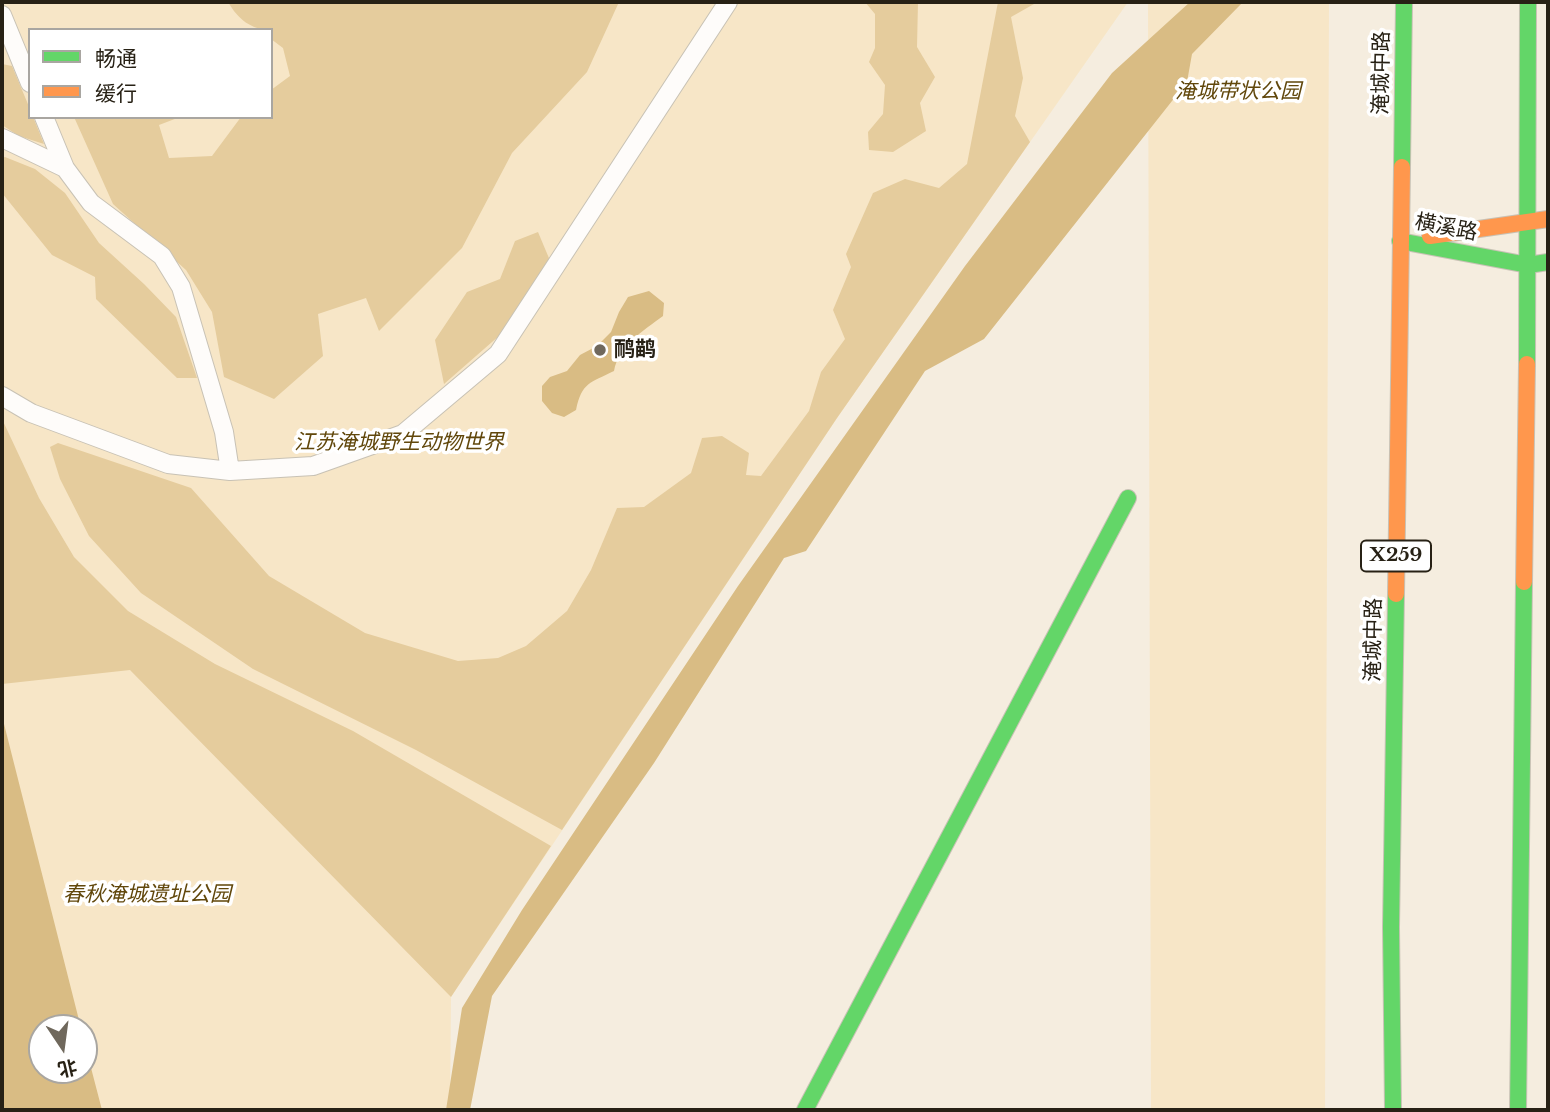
<!DOCTYPE html>
<meta charset="utf-8">
<style>
body{margin:0}
#map{position:relative;width:1550px;height:1112px;overflow:hidden;background:#f5eddf;font-family:"Libre Baskerville","Noto Sans SC",serif}
canvas{display:block}
.frame{position:absolute;inset:0;border:4px solid #272115;pointer-events:none}
.legend{position:absolute;left:28px;top:28px;width:245px;height:91px;box-sizing:border-box;background:#fff;border:2px solid #a9a6a1;margin:0;padding:9px 12px;list-style:none;font-size:21px;color:#272115}
.legend li{display:flex;align-items:center;gap:14px;height:35px}
.legend b{width:35px;border:2px solid #a9a6a1}
.north{position:absolute;left:28px;top:1014px;width:70px;height:70px;box-sizing:border-box;background:#fff;border:2px solid #a9a6a1;border-radius:50%;rotate:167deg;font-size:19px;font-weight:700;line-height:28px;text-align:center;color:#272115}
.north::after{content:'';display:block;margin:auto;width:24px;height:32px;background:#6f685c;clip-path:polygon(50% 0,100% 100%,50% 72%,0 100%)}
</style>
<div id="map">
<canvas width="1550" height="1112"></canvas>
<div class="frame"></div>
<ul class="legend">
<li><b style="height:9px;background:#63d668"></b>畅通</li>
<li><b style="height:9px;background:#ff974d"></b>缓行</li>
</ul>
<div class="north">北</div>
</div>
<script>
const ctx = document.querySelector('canvas').getContext('2d');
ctx.lineJoin = 'round';
function paint(path, color) {
  ctx.fillStyle = color;
  ctx.fill(path, 'evenodd');
}
function stroke(path, color, width, dash) {
  ctx.strokeStyle = color;
  ctx.lineWidth = width;
  ctx.lineCap = dash ? 'butt' : 'round';
  ctx.setLineDash(dash || []);
  ctx.stroke(path);
}
function label(font, color, halo, rows, align = 'center') {
  ctx.font = font + ' "Libre Baskerville","Noto Sans SC",serif';
  ctx.lineWidth = 7;
  ctx.setLineDash([]);
  ctx.textBaseline = 'middle';
  ctx.strokeStyle = halo;
  ctx.fillStyle = color;
  for (const [text, x, y, turn = 0] of rows) {
    ctx.save();
    ctx.translate(x, y);
    ctx.rotate((+turn || 0) * Math.PI / 180);
    ctx.textAlign = isNaN(turn) ? turn : align;
    if (halo) ctx.strokeText(text, 0, 0);
    ctx.fillText(text, 0, 0);
    ctx.restore();
  }
}
paint(new Path2D(`
 M2 2H1128L837 418 451 997 450 1110H2ZM30 30H271V117H30ZM42 1028H84V1070H42Z
 M1148 2H1329L1325 1110H1151Z`), '#f7e6c7');
paint(new Path2D(`
 M228 2H619L587 72 512 153 462 248 379 331 366 298 318 314 323 356 274 399 224 377 212 312 186 270 113 204 74 117H180L159 125 169 158 212 156 241 117H271V90L290 76 283 48 271 39V30C251 30 238 19 228 2Z
 M865 2H918L917 47 935 77 920 103 926 131 893 152 869 150 868 132 883 114 885 85 869 62 875 48V14Z
 M998 2H1035L1034 4 1011 17 1023 78 1015 116 1030 142 837 418 562 830 416 750 253 669 141 593 89 536 60 479 50 447 58 443 191 488 269 576 365 633 458 661 498 658 526 646 567 611 591 570 617 508 644 507 691 473 702 438 722 436 749 453 746 475 761 476 809 411 821 372 845 339 833 310 851 267 846 254 873 193 905 179 939 188 967 164Z
 M2 64 12 66 30 109V117H33L44 144 19 136 2 125Z
 M5 157 35 169 65 193 99 243 144 284 176 317 197 378H177L96 299 95 277 52 255 2 193V158Z
 M538 232 551 263 500 335 444 384 435 340 467 292 500 279 515 241Z
 M2 419 39 498 74 557 128 611 215 664 353 731 551 846 451 997 130 670 2 684Z`), '#e5cc9d');
paint(new Path2D(`
 M1190 2H1243L1192 54 1187 82 984 339 925 371 806 551 784 558 654 763 492 996 470 1110H446L462 1008 522 910 738 586 965 266 1112 73Z
 M649 291 664 303 663 316C643 331 619 345 614 371 590 383 582 382 576 410L564 417 552 413 542 401V386L550 377 567 371 580 355 597 346 611 332 619 312 628 297Z
 M2 716 81 1028H42V1070H84V1041L102 1110H2Z`), '#d9bc84');
const lane = new Path2D(`
 M2 15 30 83
 M44 117 65 168 91 203 162 256 181 287 224 432 230 471
 M2 138 65 168
 M2 396 31 413 168 464 230 471 313 466 403 434 498 354 728 2`);
const fast = new Path2D(`
 M1402 167 1404 2
 M1400 241 1528 265 1548 262
 M1527 364 1528 2
 M805 1110 1128 498
 M1393 1110 1391 927 1396 594
 M1518 1110 1524 582`);
const slow = new Path2D(`
 M1430 236 1548 219
 M1524 582 1527 364
 M1396 594 1402 167`);
stroke(lane, '#c8c2b5', 20);
stroke(fast, '#c8c2b5', 18);
stroke(slow, '#c8c2b5', 18);
stroke(lane, '#fefcfa', 18);
stroke(fast, '#63d668', 16);
stroke(slow, '#ff974d', 16);
for (const [x, y, r, color] of [
 [600,350,7,"#6f685c"]
]) {
  const dot = new Path2D();
  dot.arc(x, y, r, 0, 2 * Math.PI);
  ctx.fillStyle = color;
  ctx.fill(dot);
  stroke(dot, '#fff', 2.5);
}
for (const [x, y, w] of [
 [1396,556,70]
]) {
  const box = new Path2D();
  box.roundRect(x - w / 2, y - 15.5, w, 31, 5);
  ctx.fillStyle = '#fff';
  ctx.fill(box);
  stroke(box, '#272115', 2);
}
label('bold 19px', '#272115', null, [
 ["X259",1396,556]
]);
label('21px', '#272115', '#fff', [
 ["淹城中路",1382,73,-89],
 ["横溪路",1446,228,11],
 ["淹城中路",1374,640,-89]
]);
label('italic 21px', '#61470b', '#fff', [
 ["淹城带状公园",1238,92],
 ["江苏淹城野生动物世界",399,443],
 ["春秋淹城遗址公园",147,895]
]);
label('bold 21px', '#272115', '#fff', [
 ["鸸鹋",614,350]
], 'left');
</script>
